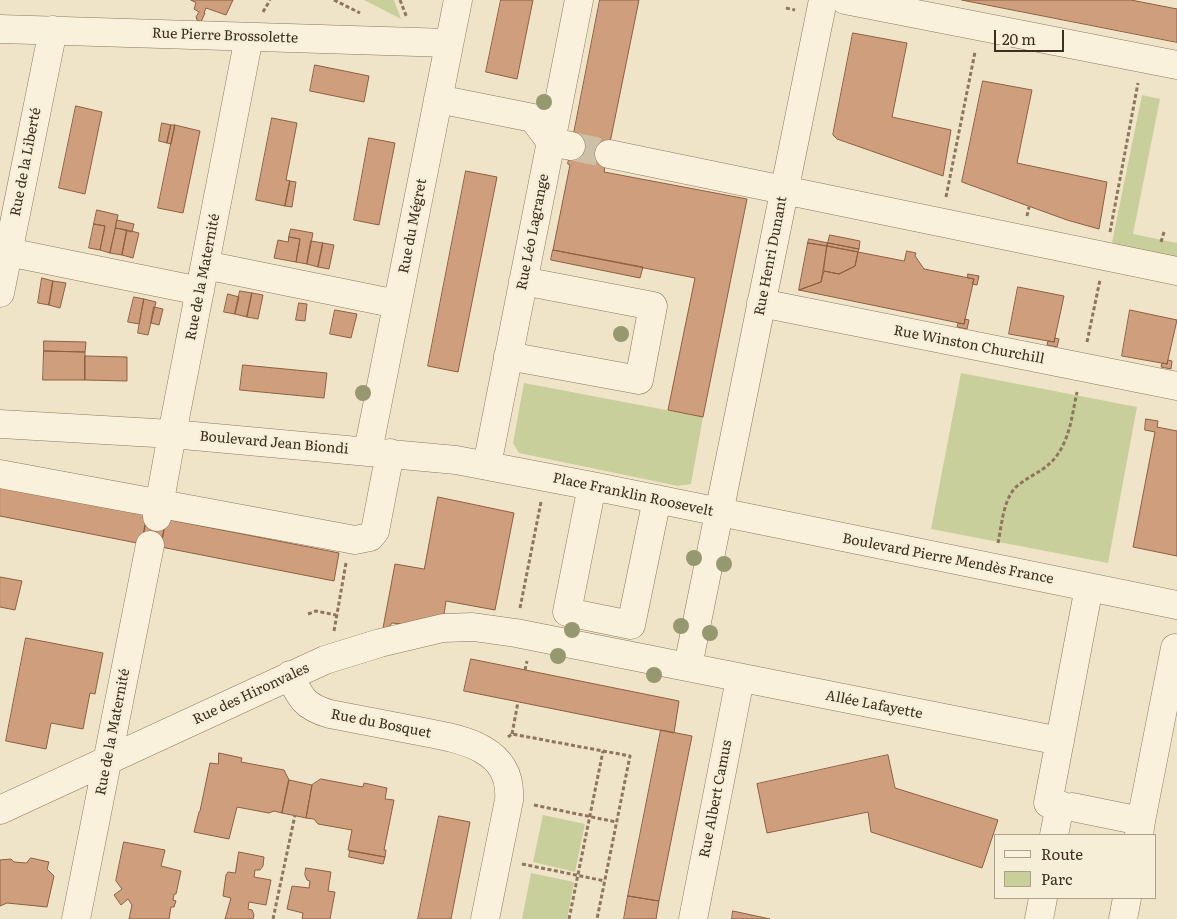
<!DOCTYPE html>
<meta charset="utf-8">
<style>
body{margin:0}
#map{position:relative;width:1177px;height:919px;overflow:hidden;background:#f0e4c8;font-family:Literata,serif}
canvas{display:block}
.legend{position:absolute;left:994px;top:834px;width:162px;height:65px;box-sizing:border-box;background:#f7eed8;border:1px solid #ada18e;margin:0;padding:6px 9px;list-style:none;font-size:15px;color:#3d2e20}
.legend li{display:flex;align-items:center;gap:10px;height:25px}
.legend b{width:25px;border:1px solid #ada18e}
.scale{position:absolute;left:994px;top:30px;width:70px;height:22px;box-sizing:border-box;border:2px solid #3d2e20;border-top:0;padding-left:6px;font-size:15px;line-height:18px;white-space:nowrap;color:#3d2e20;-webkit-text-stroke:4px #f7eed8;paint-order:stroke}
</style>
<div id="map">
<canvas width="1177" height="919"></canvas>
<ul class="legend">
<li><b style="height:6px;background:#faf1dc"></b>Route</li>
<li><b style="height:14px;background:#c9cf9b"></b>Parc</li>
</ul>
<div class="scale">20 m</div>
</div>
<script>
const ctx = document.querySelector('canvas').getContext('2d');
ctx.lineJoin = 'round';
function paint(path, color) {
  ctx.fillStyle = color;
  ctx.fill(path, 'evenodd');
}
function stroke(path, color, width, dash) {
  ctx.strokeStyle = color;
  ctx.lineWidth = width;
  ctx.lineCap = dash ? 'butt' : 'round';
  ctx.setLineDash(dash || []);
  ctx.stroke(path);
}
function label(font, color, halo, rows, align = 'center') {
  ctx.font = font + ' Literata,serif';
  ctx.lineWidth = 4.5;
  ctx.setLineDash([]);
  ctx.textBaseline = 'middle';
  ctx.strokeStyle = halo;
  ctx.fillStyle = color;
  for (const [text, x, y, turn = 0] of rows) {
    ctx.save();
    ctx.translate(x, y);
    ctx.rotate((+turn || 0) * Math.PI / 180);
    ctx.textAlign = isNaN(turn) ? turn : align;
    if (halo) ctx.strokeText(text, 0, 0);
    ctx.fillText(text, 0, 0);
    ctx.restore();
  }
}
paint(new Path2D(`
 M364 0H394L401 19Z
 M1142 95 1160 99 1133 234 1177 243V271L1109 257Z
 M961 373 1137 407 1108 563 931 529Z
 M524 383 703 417 691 484 678 486 519 453 513 443Z
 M543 815 585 824 575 872 533 862Z
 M531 873 574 882 567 919H522Z`), '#c9cf9b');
const building = new Path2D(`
 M191 0H233L226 15 206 8 204 13H205L201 22 197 20 196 17 199 12 194 9 196 3Z
 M501 0H533L517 79 486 72Z
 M600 0H639L604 172 747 199 703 417 668 410 695 278 553 250 570 165 568 164Z
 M962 0H1131L1177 9V42Z
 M853 33 907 43 892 117 951 130 943 176 837 139 833 135Z
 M315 65 369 76 364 102 310 91Z
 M983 81 1032 90 1017 163 1107 182 1099 229 1067 220 962 182Z
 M76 106 102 112 85 194 59 188Z
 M272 118 297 123 286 180 290 181 285 206 256 200Z
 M162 123 171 125 167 143 159 141Z
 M171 125H175L171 144 167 143Z
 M175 125 200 131 183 213 158 208Z
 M369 138 395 143 379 225 354 220Z
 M466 171 497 177 458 372 428 366Z
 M290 181 296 182 292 207 285 206Z
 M97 210 118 215 110 253 100 250 105 226 94 224Z
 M117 220 134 224 132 232 116 228Z
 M94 224 105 226 100 250 89 248Z
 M116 228 127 230 122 255 110 253Z
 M291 229 313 233 307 264 296 262 300 239 289 237Z
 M127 230 139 233 133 258 122 255Z
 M830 235 860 241 859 249 828 243Z
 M289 237 300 239 296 262 274 258 278 240 288 242Z
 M809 239 828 243 827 246 808 243Z
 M311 241 323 243 318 267 307 264Z
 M323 243 334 245 329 269 318 267Z
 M808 243 827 246 821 282 799 290Z
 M828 243 859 249 858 252 827 246Z
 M827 246 858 252 855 266 839 274 824 271Z
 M553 250 643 267 640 278 551 260Z
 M907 251 916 253 915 256 924 269 974 279 964 324 799 290 821 282 824 271 839 274 855 266 858 252 904 261Z
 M968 274 979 276 977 285 972 284 974 279 968 278Z
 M42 278 53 281 49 305 38 303Z
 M53 281 66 283 60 308 49 305Z
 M1018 287 1064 296 1054 342 1009 334Z
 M240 291 252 293 247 317 235 314Z
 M252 293 263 295 258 319 247 317Z
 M228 294 239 297 235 314 224 312Z
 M134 297 144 299 139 324 128 322Z
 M144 299 156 302 148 335 138 333Z
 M299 303 307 304 305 321 296 320Z
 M154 307 163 309 159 325 151 323Z
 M335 310 357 314 351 338 330 334Z
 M1130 310 1177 320 1167 364 1122 356Z
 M965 319 969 320 967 329 957 327 958 323 964 324Z
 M1055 338 1059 339 1057 347 1047 345 1048 341 1054 342Z
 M44 341 86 342 85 352 44 351Z
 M44 351 85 352V380H43Z
 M85 356 127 357V381L85 380Z
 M1168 360 1172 361 1171 369 1161 367 1162 363 1167 364Z
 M243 365 327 373 324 398 240 390Z
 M1146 419 1158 421 1157 427 1177 431V556L1133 547 1155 432 1145 430Z
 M0 487 147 515 142 544 0 516Z
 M438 497 514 513 495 610 446 601 444 614 403 624 392 623 389 627 383 628 395 564 424 569Z
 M147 515 166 519 161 547 142 544Z
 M166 519 339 553 334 581 161 547Z
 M0 577 22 581 15 610 0 607Z
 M26 638 103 653 95 694 90 693 83 729 51 723 46 749 6 741Z
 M471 659 679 701 674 733 464 691Z
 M661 730 692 736 659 901 628 896Z
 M219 753 242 758 241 762 284 770 289 780 282 813 274 811 269 813 237 807 229 839 194 832 199 812 200 811 210 763 218 764Z
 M888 755 895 788 998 820 982 868 871 832 868 812 767 833 757 784Z
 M321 779 363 787 364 783 387 788 385 799 394 800 384 850H386L385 857 348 850 352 830 318 824 314 819 306 818 312 785Z
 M289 780 312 785 306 818 282 813Z
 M439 816 470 822 451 919H418Z
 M124 842 165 850 161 866 181 871 176 894H174L173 900 176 901 174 907H171L169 919H129L132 905 128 899 121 905 114 895 122 889 116 881Z
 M350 851 385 857 383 864 349 857Z
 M239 852 264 857 263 866 260 870H255L254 877 271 880 266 905 249 902 248 909 252 910 254 915 253 919H225L231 898 223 896 226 875 228 872 235 873Z
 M31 858 49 862 47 869 54 876 47 907 7 903 0 906V860L11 859 14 862 26 863Z
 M306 868 331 872 328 891 335 892 330 919H302L303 913 287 909 292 886 309 888 310 881 307 880 305 875Z
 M628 896 659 901 656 919H624Z
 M733 911 770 919H732Z`);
paint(building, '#cf9f7d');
stroke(building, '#8d5f41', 1);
stroke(new Path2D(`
 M571 146 609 154`), '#ccc0a6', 28, [28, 14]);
const minor = new Path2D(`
 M845 0 1177 65
 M0 29 449 43
 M438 99 533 118 551 142 571 146
 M609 154 1177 271
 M8 252 200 291
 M205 265 397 304
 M0 293 53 30
 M761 303 1177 386
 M508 356 639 380 653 306 523 281
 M0 424 172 434 456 460 592 486 1177 605
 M368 451 458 0
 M487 465 579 0
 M0 474 355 540 370 537 375 531 390 453
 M592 486 567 612 631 625 657 499
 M157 517 172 434 249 37
 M688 666 823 0
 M290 675C300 698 305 707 330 714 356 719 382 724 408 729 451 738 513 742 509 800L485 919
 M1072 807 1141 821 1139 835
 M0 810 325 660 380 643 443 628 473 627 516 633 1060 741
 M1141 821 1175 648 1177 649
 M1054 835 1060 805 1048 803 1089 587
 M76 919 150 545
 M693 919 740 679
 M1039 919 1043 898
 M1123 919 1127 898`);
stroke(minor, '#8d765c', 29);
stroke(new Path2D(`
 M334 0 360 13
 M400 0 407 18
 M786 8 795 10
 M263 12 270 0
 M946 197 975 52
 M1027 216 1029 207
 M1110 232 1138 83
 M1161 242 1164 232
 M1087 342 1100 280
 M998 543C1002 525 1003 494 1021 483 1033 474 1045 470 1055 458 1070 439 1072 415 1077 392
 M520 608 541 502
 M308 614 316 611 336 615
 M334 631 346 563
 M525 670 527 661
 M512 734 518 702
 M508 737 512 734 630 756 597 919
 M534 805 616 822
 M522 864 605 881
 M273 919 295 815
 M569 919 603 751`), '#8d765c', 3, [4, 2.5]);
stroke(minor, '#faf1dc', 28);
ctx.fillStyle = '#96986f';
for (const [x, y] of [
 [544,102],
 [621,334],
 [363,393],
 [694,558],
 [724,564],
 [681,626],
 [572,630],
 [710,633],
 [558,656],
 [654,675]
]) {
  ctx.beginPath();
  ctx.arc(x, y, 8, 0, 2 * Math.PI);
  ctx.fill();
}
label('14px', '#3d2e20', '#f7eed8', [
 ["Rue Pierre Brossolette",225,36,2],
 ["Rue de la Liberté",26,162,-79],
 ["Rue du Mégret",413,226,-79],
 ["Rue Léo Lagrange",533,232,-79],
 ["Rue Henri Dunant",771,256,-79],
 ["Rue de la Maternité",203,277,-79],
 ["Rue Winston Churchill",969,345,11],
 ["Boulevard Jean Biondi",274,443,5],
 ["Place Franklin Roosevelt",633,495,12],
 ["Boulevard Pierre Mendès France",948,559,11],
 ["Rue des Hironvales",251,694,-25],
 ["Allée Lafayette",874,705,11],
 ["Rue du Bosquet",381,724,11],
 ["Rue de la Maternité",113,732,-79],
 ["Rue Albert Camus",716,799,-79]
]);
</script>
